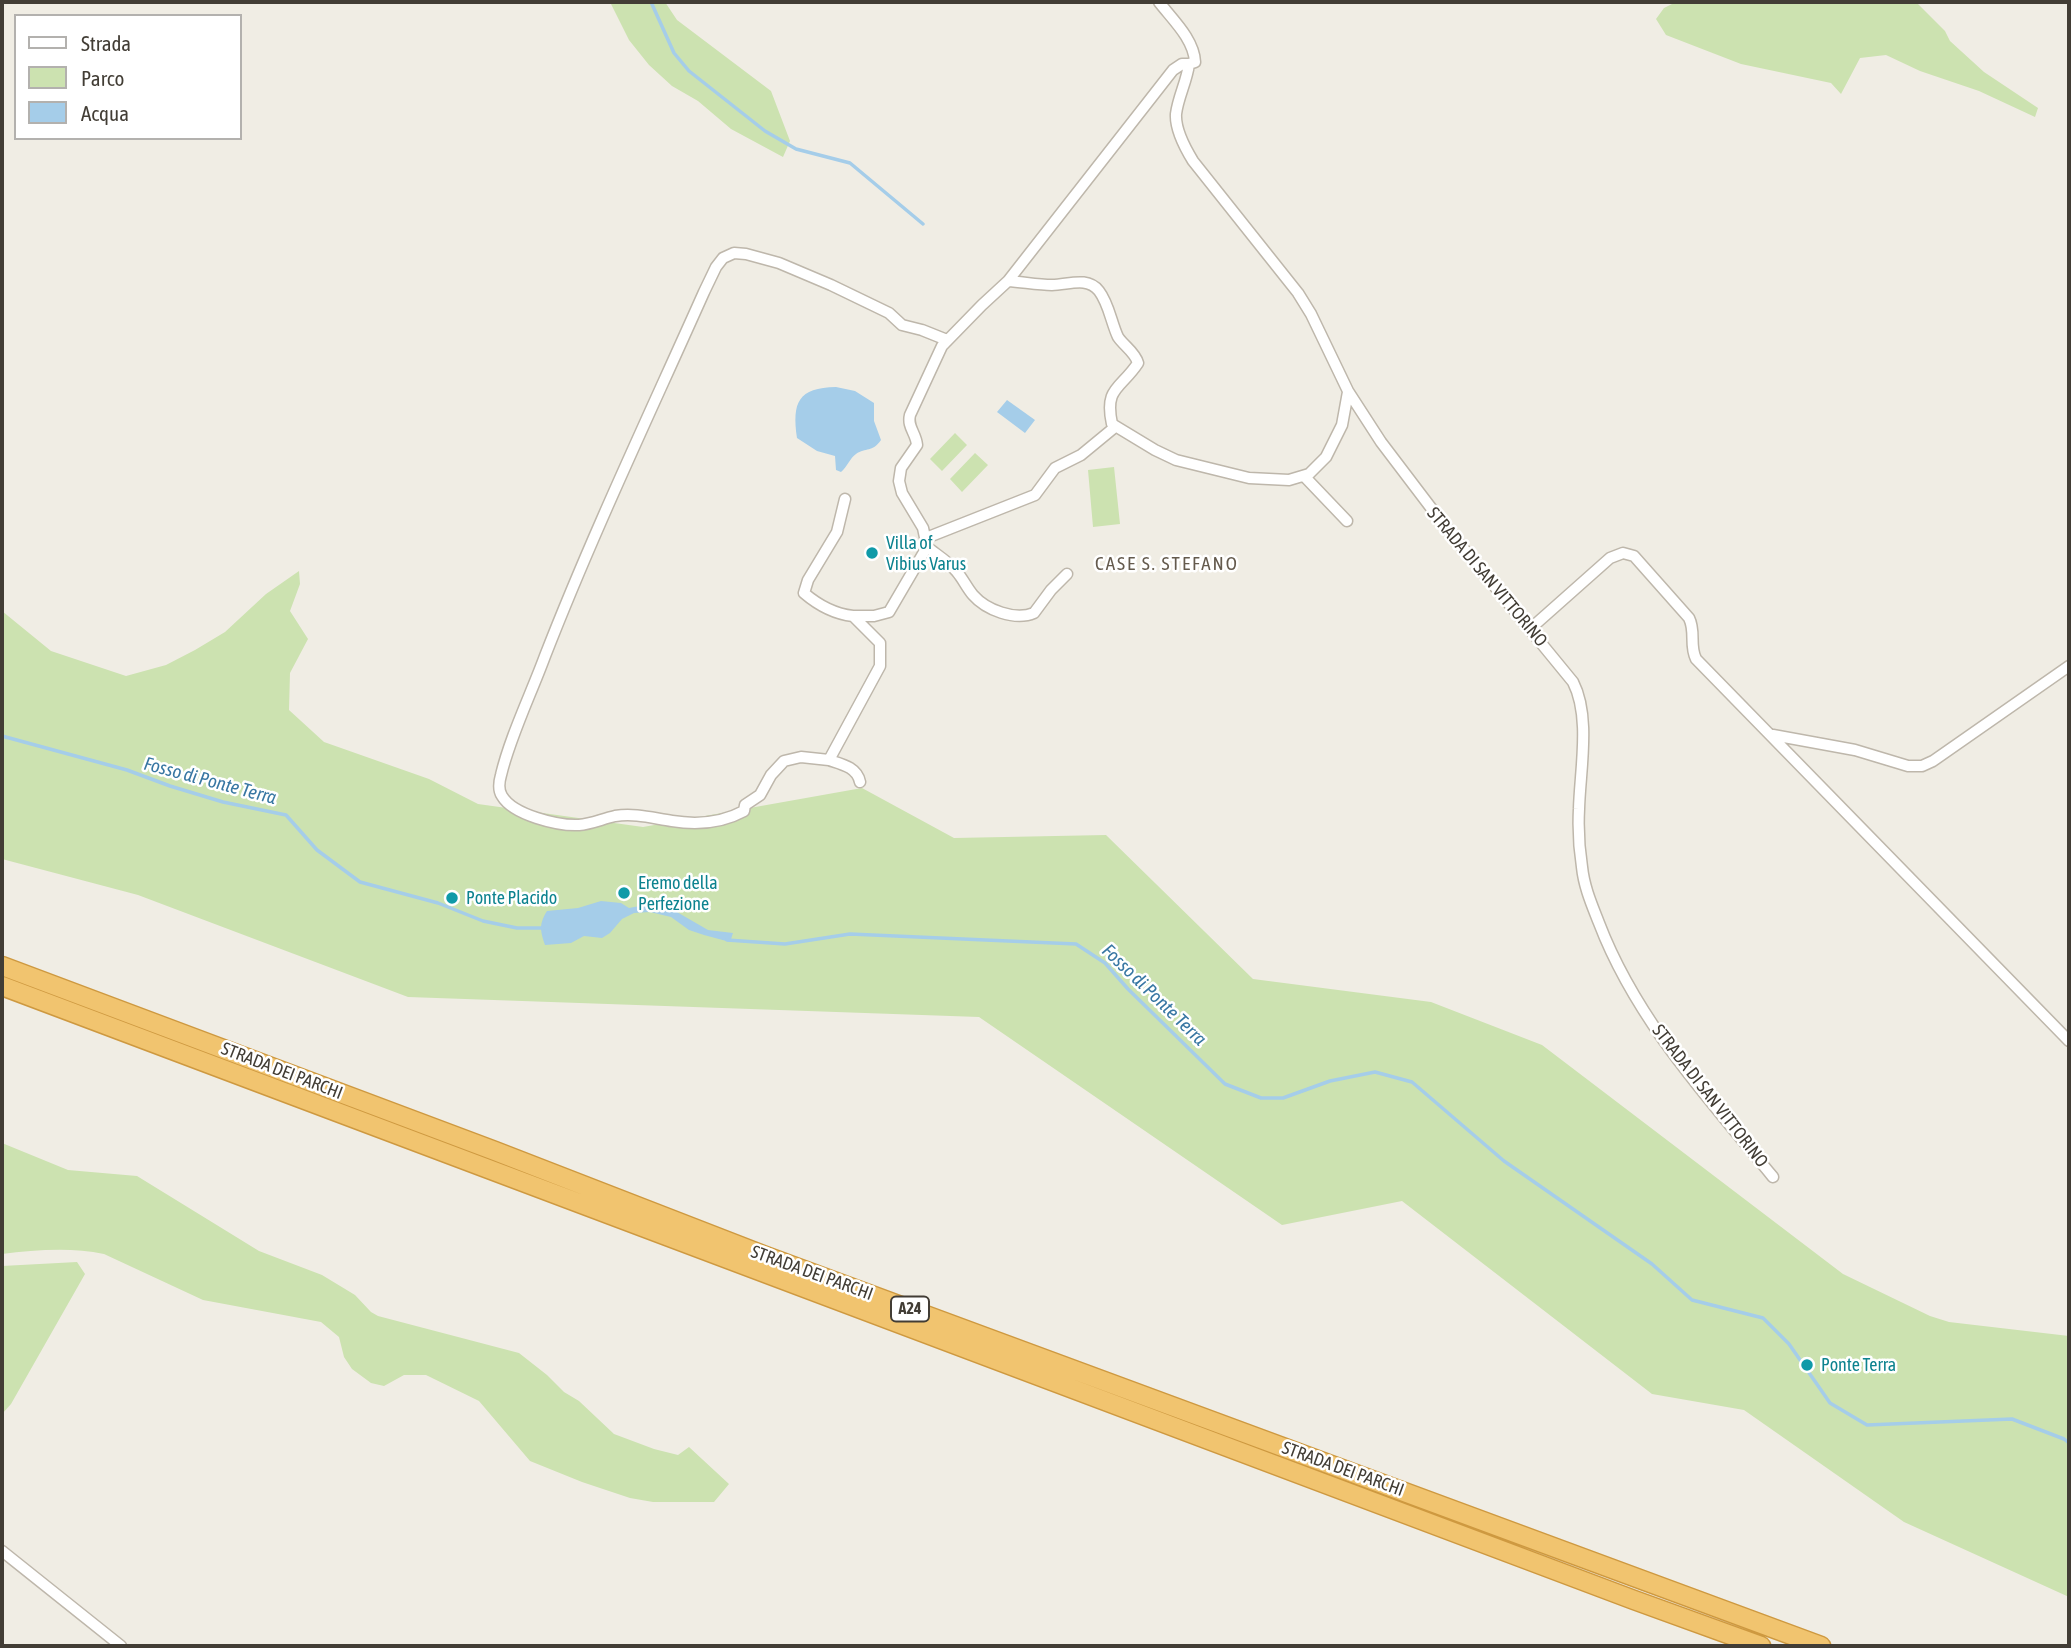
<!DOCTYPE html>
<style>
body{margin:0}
#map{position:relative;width:2071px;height:1648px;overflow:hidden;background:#f0ede4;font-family:"Asap Condensed",sans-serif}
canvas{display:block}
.frame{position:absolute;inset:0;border:4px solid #423d35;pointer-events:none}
.legend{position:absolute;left:14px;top:14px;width:228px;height:126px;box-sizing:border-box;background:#fff;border:2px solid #b3b1ae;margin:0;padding:9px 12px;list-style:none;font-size:21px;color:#423d35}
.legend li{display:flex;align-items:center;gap:14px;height:35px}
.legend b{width:35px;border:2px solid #b3b1ae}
</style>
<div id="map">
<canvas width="2071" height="1648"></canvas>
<div class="frame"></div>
<ul class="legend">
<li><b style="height:9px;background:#fff"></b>Strada</li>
<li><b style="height:19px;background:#cce2b0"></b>Parco</li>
<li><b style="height:19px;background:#a5cde9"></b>Acqua</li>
</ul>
</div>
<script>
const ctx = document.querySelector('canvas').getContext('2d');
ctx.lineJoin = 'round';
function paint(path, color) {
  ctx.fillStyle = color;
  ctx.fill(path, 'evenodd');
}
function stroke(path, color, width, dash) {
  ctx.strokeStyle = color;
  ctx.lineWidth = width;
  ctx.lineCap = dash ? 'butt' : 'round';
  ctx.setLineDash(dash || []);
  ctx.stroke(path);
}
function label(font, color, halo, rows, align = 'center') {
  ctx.font = font + ' "Asap Condensed",sans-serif';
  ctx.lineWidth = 5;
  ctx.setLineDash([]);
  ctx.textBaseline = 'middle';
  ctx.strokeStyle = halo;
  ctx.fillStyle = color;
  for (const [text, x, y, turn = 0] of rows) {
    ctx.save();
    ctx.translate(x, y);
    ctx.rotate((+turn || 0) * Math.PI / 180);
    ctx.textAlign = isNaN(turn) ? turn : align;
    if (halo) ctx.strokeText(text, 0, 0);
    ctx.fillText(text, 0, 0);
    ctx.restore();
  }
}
paint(new Path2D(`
 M610 2H665L677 20 771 91 790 141 783 157 731 129 698 101 672 86 649 65 629 40Z
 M1676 2H1916L1945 31 1950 41 1984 72 2038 108 2035 117 1979 91 1920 71 1886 55 1860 58 1841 94 1831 83 1741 64 1666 35 1656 19 1664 8Z
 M955 433 967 445 942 471 930 459Z
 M975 453 988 465 962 492 950 479Z
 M1114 467 1120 524 1093 527 1088 470Z
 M299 571 300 584 290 611 308 639 290 673 289 710 324 742 429 779 478 804 643 827 862 788 954 838 1106 835 1253 979 1431 1002 1542 1045 1843 1274 1930 1316 1949 1322 2069 1336V1597L1904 1522 1744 1410 1652 1394 1402 1201 1282 1225 979 1017 408 997 138 895 2 859V611L51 651 126 676 166 665 195 650 225 632 266 594Z
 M2 1143 68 1170 137 1176 259 1251 322 1275 355 1295 371 1312 378 1316 519 1353 547 1375 564 1392 579 1401 614 1434 654 1449 678 1455 689 1447 729 1484 714 1502H653L630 1498 582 1482 530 1461 479 1401 426 1375H404L384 1386 371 1383 352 1369 344 1357 339 1337 321 1322 203 1300 104 1254C71 1247 35 1250 2 1254Z
 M77 1262 85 1274 11 1404 2 1414V1266Z`), '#cce2b0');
paint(new Path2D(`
 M836 387 855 391 874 403V421L881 440C872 453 866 447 856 454 850 458 847 467 841 472L836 470 835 456 817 451 797 438C792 402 798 388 836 387Z
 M1007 400 1035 420 1025 433 997 412Z
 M601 901 621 903 629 908 655 903 670 908 708 930 733 933 730 942 704 935 689 930 671 917 650 912 634 913 622 919 610 933 602 938 584 936 571 943 545 945C540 930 539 924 547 911L578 908Z`), '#a5cde9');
stroke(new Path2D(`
 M651 2 674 53 689 71 765 131 796 149 850 163 923 224
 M2 736 127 770 170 786 223 802 286 815 317 850 360 882 438 903 483 921 517 928H543
 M727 940 785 944 850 934 1076 944 1105 963 1128 989 1225 1084 1261 1098H1283L1330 1081 1375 1072 1412 1082 1504 1161 1652 1264 1692 1300 1763 1318 1789 1344 1830 1403 1867 1425 2012 1419 2064 1439 2069 1443`), '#a5cde9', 3.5);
const minor = new Path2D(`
 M1159 2C1172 19 1194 39 1195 62L1189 64C1187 81 1178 97 1176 114 1175 130 1185 148 1193 161L1298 293 1311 314 1348 391 1381 442 1441 521 1573 682C1591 717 1580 770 1579 809 1578 828 1579 848 1582 867 1584 887 1592 905 1599 923 1636 1020 1708 1098 1773 1177
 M1008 281C1023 282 1038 285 1052 285 1068 285 1087 276 1099 291 1109 304 1111 322 1118 337 1124 346 1135 352 1138 363 1121 389 1104 387 1112 424L1155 450 1176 460 1249 478 1289 480 1309 474 1326 457 1342 425 1348 392
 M1304 476 1347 521
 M845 499 837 532 808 580 804 593C818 605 835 614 853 616
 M926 538 1035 495 1055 468 1081 455 1115 427
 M927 547C937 555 949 562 957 572 963 579 967 588 973 595 986 610 1015 621 1034 613L1051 590 1067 574
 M1530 629 1610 558 1623 553 1634 556 1689 618C1696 632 1689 645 1696 659L2069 1041
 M1773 735 1855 750 1908 766H1922L1933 761 2069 666
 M829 760 801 757 784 761 771 775 760 795 745 805 744 811C722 823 697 825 672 821 652 818 635 813 615 816 602 819 591 824 579 825 558 826 513 815 502 796 498 790 499 782 501 775 510 737 531 694 545 656 593 533 650 413 704 292L716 267 723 258 734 253 746 254 779 263 831 285 889 313 902 325 922 330 947 340
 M860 782C857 767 841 764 829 760L880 666V643L853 616H874L889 612 927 547 923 528 902 493 899 481 901 468 917 445C916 433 907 427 910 415L942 346 982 305 1008 281 1173 70 1182 64H1189
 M2 1551 121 1646`);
const motorway = new Path2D(`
 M2 966 495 1151 763 1255 1821 1646
 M2 986 1634 1600 1761 1646`);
stroke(minor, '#beb7ab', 13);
stroke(motorway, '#ce9940', 21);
stroke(minor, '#fff', 10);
stroke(motorway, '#f1c46f', 18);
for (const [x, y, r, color] of [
 [872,553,7,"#0f9aa8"],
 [624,893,7,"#0f9aa8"],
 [452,898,7,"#0f9aa8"],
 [1807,1365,7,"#0f9aa8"]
]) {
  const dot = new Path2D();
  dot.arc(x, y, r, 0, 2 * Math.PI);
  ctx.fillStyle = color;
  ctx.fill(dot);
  stroke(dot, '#fff', 2.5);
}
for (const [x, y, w] of [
 [910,1309,38]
]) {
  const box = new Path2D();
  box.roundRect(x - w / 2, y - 12.5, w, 25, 5);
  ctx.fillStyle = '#fff';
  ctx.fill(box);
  stroke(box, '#423d35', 2);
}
label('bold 16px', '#423d35', null, [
 ["A24",910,1309]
]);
label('18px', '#0d838f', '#fff', [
 ["Villa of",886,543],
 ["Vibius Varus",886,564],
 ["Eremo della",638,883],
 ["Perfezione",638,904],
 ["Ponte Placido",466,898],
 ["Ponte Terra",1821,1365]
], 'left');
label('18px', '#423d35', '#fff', [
 ["STRADA DI SAN VITTORINO",1487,577,50],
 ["STRADA DEI PARCHI",282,1071,21],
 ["STRADA DI SAN VITTORINO",1710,1096,52],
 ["STRADA DEI PARCHI",812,1273,20],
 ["STRADA DEI PARCHI",1343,1469,20]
]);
ctx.letterSpacing = '2px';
label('19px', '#645a4d', '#fff', [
 ["CASE S. STEFANO",1167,564]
]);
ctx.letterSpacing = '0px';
label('italic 19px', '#3877a3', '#fff', [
 ["Fosso di Ponte Terra",210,781,15],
 ["Fosso di Ponte Terra",1154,995,44]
]);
</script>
